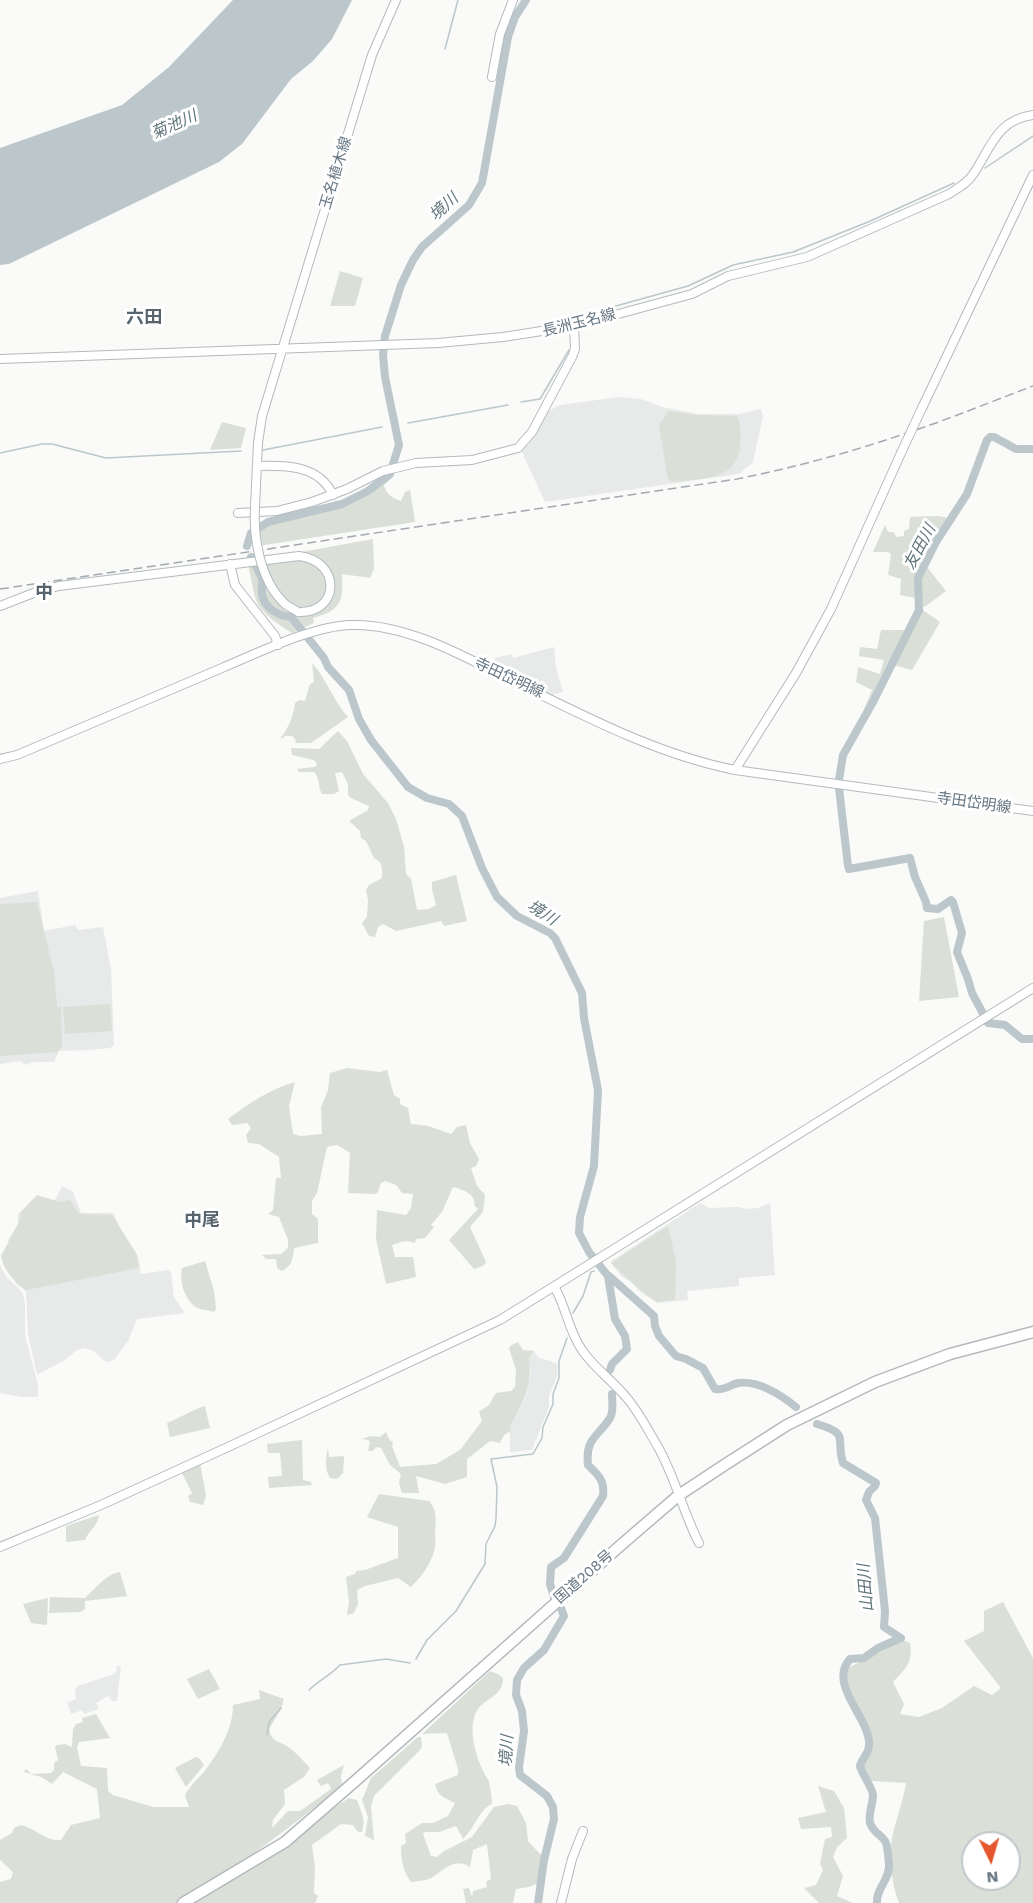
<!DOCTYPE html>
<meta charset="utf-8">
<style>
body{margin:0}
#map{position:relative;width:1033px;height:1903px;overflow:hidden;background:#fafaf8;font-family:"Work Sans",sans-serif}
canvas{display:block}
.north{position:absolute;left:961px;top:1831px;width:60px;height:60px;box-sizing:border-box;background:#fff;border:2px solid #c1c8cd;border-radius:50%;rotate:175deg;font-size:16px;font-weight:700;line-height:24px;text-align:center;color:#657683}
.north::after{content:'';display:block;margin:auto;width:21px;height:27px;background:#e4572e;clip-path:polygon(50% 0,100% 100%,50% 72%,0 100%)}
</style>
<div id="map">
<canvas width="1033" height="1903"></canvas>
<div class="north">N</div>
</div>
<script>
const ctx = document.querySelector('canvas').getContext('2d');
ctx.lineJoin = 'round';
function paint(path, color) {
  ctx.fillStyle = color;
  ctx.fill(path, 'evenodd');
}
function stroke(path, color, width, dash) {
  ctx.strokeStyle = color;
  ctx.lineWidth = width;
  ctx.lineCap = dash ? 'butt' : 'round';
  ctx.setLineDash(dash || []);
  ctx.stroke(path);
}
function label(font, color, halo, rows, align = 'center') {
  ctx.font = font + ' "Work Sans","Noto Sans JP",sans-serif';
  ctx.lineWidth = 6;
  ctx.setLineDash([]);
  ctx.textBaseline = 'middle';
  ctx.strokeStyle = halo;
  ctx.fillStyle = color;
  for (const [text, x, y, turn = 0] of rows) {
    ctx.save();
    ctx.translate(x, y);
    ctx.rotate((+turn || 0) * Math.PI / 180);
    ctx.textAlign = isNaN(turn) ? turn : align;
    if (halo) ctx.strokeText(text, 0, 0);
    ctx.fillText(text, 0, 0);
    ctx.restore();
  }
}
paint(new Path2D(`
 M619 397 641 399 662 407 698 414H739L761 409 763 416 753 462 739 474 545 502 521 450 528 445 545 413 560 405Z
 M554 647 556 667 563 692 551 695 491 667 495 658 512 654 513 658Z
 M38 891 44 931 75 925 78 930 103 927 111 969 114 1045 110 1048 89 1050 59 1051 54 1062H33L26 1065 20 1061 0 1064V898Z
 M62 1186 73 1192 81 1213H113L122 1232 138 1256 141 1274 168 1270 171 1272 174 1297 185 1313 137 1319 128 1341 114 1360 108 1362 103 1360 94 1351 85 1348 77 1350 63 1361 37 1375 28 1334 26 1291 16 1284 8 1240 18 1224V1214L33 1199 54 1202Z
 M700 1203 709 1208 737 1207 748 1209 758 1208 770 1203 775 1275 739 1278V1286L687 1291 688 1300 657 1303 639 1291 631 1282 621 1276 610 1262Z
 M0 1265 6 1276 23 1293 25 1305V1335L38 1385V1397H22L0 1393Z
 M534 1351 538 1357 558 1364 557 1376 549 1396V1407L532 1450 510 1452V1427L526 1397 531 1374 529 1358Z
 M116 1666 121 1667 117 1701H112L108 1696 96 1703 99 1709 84 1714 82 1710 71 1714 67 1703 76 1699 75 1690 78 1686 114 1674 117 1670Z`), '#e8e9e9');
paint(new Path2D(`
 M340 271 363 278 355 306H330Z
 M669 411 696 415 737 416C741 426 741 436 740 448 735 482 700 478 672 482L668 479 659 425Z
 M222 422 246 428 241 448 210 450Z
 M390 474 392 478 384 485C385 493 393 499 401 501L405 492 410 490 415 522 258 546 251 531C279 516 312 514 342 504 360 497 375 486 390 474Z
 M938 516 949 518 917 578 916 598 900 595 901 579 888 575 891 554 888 552H873L885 525 888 532H894L896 537 904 536V531L909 529 910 517Z
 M373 539 374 569 370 578 342 574C343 602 342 610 313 618L314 623 292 633C280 625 262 615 256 600 252 588 251 574 247 562Z
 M927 567 946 591 926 606 921 608 920 578Z
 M920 608 940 622 912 670 893 665Z
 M881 630H904L905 634 866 713 864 709 872 690 856 682 858 667 880 674 884 660 859 656 860 647 877 649Z
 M312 663C327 679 333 701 348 717L311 743H295L296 740 292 736H285L282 739 281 737C288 730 294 714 295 703L299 700 305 701 310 684 314 682Z
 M338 731 347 741 363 774 388 803 396 819 404 847 406 874 411 879 417 910 429 909 436 905 432 890V882L456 875 467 921 444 926 441 921 396 931 383 924 378 927 375 937 369 936 362 923 367 917 368 900 366 890 369 885 382 878V869L380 862 374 858 366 841 361 838 360 831 349 821 368 810 369 806 351 798 348 795V784L342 772 335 773 339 791 334 794H322C318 787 320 778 314 772H299L297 769 315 767 317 764 314 760 292 755 291 748 319 749Z
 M37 902 54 972 57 1007H61L62 1046 57 1052 0 1056V904Z
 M944 917 959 997 919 1001 924 921Z
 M110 1004 112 1031 65 1034 63 1007Z
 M347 1068 380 1072 387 1070 394 1095 400 1099V1104L408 1108 411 1124 428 1126 451 1134 457 1127 466 1125 470 1143 479 1159 476 1166 471 1168 477 1186 485 1195 483 1212 470 1227 486 1262 483 1266 474 1269 449 1240 478 1209C471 1202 476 1210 474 1200 471 1192 461 1189 453 1187L442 1212 431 1225 434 1227 425 1238 416 1239 415 1243C402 1239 401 1243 392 1245L395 1257H413L416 1277 386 1284 376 1239 377 1210 406 1215 411 1208 413 1194 402 1193 396 1185 385 1181 381 1183 378 1192 375 1194 348 1193 350 1153 337 1145 327 1147 317 1193 312 1201V1214L318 1219V1243L294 1248C293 1259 292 1266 282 1271L277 1268 276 1259H266L262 1255 281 1254 288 1248V1240L279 1217 268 1214 273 1210 276 1178H281L279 1157 259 1144 248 1143 246 1135 251 1128 247 1123 232 1125 228 1119C248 1104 270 1089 295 1082L289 1106 293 1134 301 1136 322 1134 321 1107 328 1090 330 1073Z
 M37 1195 60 1202 70 1200 79 1214 112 1215 136 1253 139 1268 26 1290C15 1283 3 1270 1 1256L18 1224 22 1211Z
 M668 1226 676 1261 675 1300 657 1302C639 1291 626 1276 611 1263Z
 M205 1261 214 1291 216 1309 214 1312C208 1310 199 1310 194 1306 184 1297 179 1281 182 1268Z
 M518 1342 523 1350 534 1351 529 1358C533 1387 523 1402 510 1427L511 1431 504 1435 500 1443 490 1441 467 1459V1477L445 1484 416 1476 419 1493H402L399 1483 401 1474 390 1465 381 1448 376 1447 373 1451H368L370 1442 368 1440 362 1439 370 1436 380 1437 386 1432 389 1439 393 1443 392 1446 400 1467 436 1464 460 1450 482 1421 479 1412 489 1405 496 1393 511 1391 515 1387 516 1369 509 1349 510 1346Z
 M205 1406 210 1428 170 1437 167 1423C180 1418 191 1410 205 1406Z
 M302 1440 303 1480 311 1482 312 1485 269 1488 268 1477 282 1476 280 1453H268L267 1444Z
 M328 1448 329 1457 344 1456V1458L343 1473 337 1479 330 1478C324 1469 326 1457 328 1448Z
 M200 1462 206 1496 203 1505 190 1502 188 1496 192 1493 181 1471Z
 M379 1494 429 1501C437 1509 436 1522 435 1532 435 1537 436 1542 435 1546 433 1562 422 1576 411 1587L398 1578 365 1586 357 1590 358 1604 354 1613 347 1615 349 1602 346 1577 355 1574 356 1571 365 1570 398 1558V1527L367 1517Z
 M99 1515C98 1526 89 1530 85 1540L66 1542V1526Z
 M120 1572 127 1596 85 1601V1609L81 1612 49 1613 50 1597 85 1598C96 1588 106 1574 120 1572Z
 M48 1598 47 1625 31 1623 23 1604Z
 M1003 1602 1033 1658V1903H899C892 1885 888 1858 892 1838 896 1819 903 1802 906 1783L871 1781 860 1766 872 1751C871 1744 872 1737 870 1731 863 1709 843 1692 848 1668L903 1640 910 1643C913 1663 906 1668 893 1682L904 1704 900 1714 919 1717 942 1708 974 1686 992 1695 1001 1688 964 1641 984 1631V1611ZM973 1843H1009V1879H973Z
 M209 1669 220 1689 198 1699 187 1679Z
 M490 1671 498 1674 503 1678C503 1696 487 1697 478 1709 465 1727 478 1766 489 1781 490 1789 492 1795 492 1804 479 1810 474 1829 463 1839L456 1826 439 1832H425L423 1834 431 1856 437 1857 444 1851 472 1837 494 1807 508 1804 517 1806 526 1823 528 1841 540 1854 544 1855 538 1883 529 1887 516 1889 513 1903H466L463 1889 469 1888 472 1897 473 1891 487 1887 486 1882 491 1879 487 1844 473 1850 470 1867C453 1856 443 1872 431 1878 425 1881 417 1881 411 1882 403 1872 401 1859 401 1846L406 1843 405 1834 422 1823H433L448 1816 455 1803C445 1798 437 1796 435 1784L458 1775V1769L447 1733 422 1734Z
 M259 1690 284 1699 281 1709 269 1729 271 1736 276 1741C290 1745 301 1758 310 1768L304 1777 284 1790 285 1804 273 1820 272 1828 288 1811H300L331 1789 328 1783 321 1786 317 1780 344 1765 341 1776 342 1785 337 1790C285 1830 234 1872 175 1903H0V1882L11 1879 13 1872 0 1860V1840L12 1833 14 1828 21 1825C34 1828 48 1842 61 1840L71 1825 100 1818 97 1789 63 1772 52 1784 41 1777 24 1772 26 1769 31 1774 51 1773 54 1770V1763L58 1760 55 1747 57 1745 65 1744 72 1747 73 1729 76 1724 83 1722 82 1718 96 1714 110 1738 79 1742 77 1747 81 1766 107 1768 108 1791 113 1795 153 1807H189L185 1795C190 1786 196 1780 203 1773 218 1754 233 1730 233 1705L260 1699Z
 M418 1737H421L422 1746 420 1750 374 1796 371 1806 374 1840 365 1836 368 1817 362 1800 371 1778Z
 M196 1757 199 1758 204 1765 186 1787 175 1768Z
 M818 1786 834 1791 844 1808 847 1838 837 1847 833 1857 843 1876 837 1896 853 1903H819L804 1888 816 1885 823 1870 820 1864 825 1839 832 1837 831 1827 801 1829 798 1818 826 1812Z
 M349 1798 357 1800C361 1812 366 1819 362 1832H358L353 1825 341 1824 312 1845 315 1867 314 1893 318 1896 315 1903H191C247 1874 296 1832 349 1798Z`), '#dadfd7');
paint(new Path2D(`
 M233 0H352L332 39 313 61 291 79 242 144 219 162 9 264 0 265V148L122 105 169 67Z`), '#bbc7cb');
stroke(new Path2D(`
 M445 49 458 0
 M985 168 1033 136
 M605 309 688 286 733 265 793 252 868 222 954 183
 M521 402 540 399 569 350
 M408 423 508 405
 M263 450 382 427
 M0 453 42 444H52L106 458 241 451
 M599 1267 601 1265
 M573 1313 583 1296 591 1272 594 1271
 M416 1659 427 1640 456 1611 485 1564 486 1544 495 1526 496 1519 497 1487 491 1459 533 1454 542 1438 543 1427 553 1404V1394L559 1378V1361L567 1338
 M309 1690C319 1680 331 1675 340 1665L386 1659 410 1663
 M267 1735 269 1722 281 1708`), '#bbc7cb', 1.5);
stroke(new Path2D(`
 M247 546 251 533 268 522 342 504 368 491 390 474 399 445 385 377 383 355 385 336 401 285 413 260 422 247 469 205 482 183 508 37 515 17 526 0
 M251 557C255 565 259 571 262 579 263 585 261 589 262 594 264 608 278 616 291 617L324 658 328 667 349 690 359 719 371 740 408 787 427 798 449 804 462 816 482 868 497 897 517 916 550 933 555 938 582 993 584 1018 598 1090 594 1166 580 1217 579 1233 589 1252 608 1276 615 1319 625 1336 627 1349 612 1364 610 1370
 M839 780 843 755 873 702 919 610 918 578 936 542 967 494 987 440 990 437H994L1016 449H1033
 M839 788 848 866
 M849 869 910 858 915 877 926 902 927 908 938 909 951 900 953 902 962 933 957 952 968 979 972 993 988 1023 1005 1025 1022 1039H1033
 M609 1276 654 1316 655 1326 659 1336 676 1356 686 1359 703 1368 715 1389C725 1391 729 1385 738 1383 759 1380 781 1395 796 1407
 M817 1424C851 1434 835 1438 843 1463L876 1483 875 1486 869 1492 866 1500 875 1518 885 1611 884 1627 901 1638 878 1648 864 1658 850 1659C827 1685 871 1719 869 1745 869 1754 862 1758 860 1766 862 1774 873 1789 873 1795 873 1805 868 1812 870 1823 873 1832 880 1834 885 1841 888 1845 888 1858 889 1864 890 1880 876 1888 877 1903
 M554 1597 550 1584 551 1567 564 1558 603 1496C605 1480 598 1475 588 1465 585 1438 598 1437 610 1418 614 1412 612 1401 612 1394
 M538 1903 544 1860 554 1819 553 1807 547 1796 520 1775 519 1767 524 1731 522 1711 516 1695 517 1680 524 1668 544 1650 564 1616 559 1603`), '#bbc7cb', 8);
const secondary = new Path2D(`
 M492 77 500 34 513 0
 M0 359 438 343 503 337 574 326 692 294 728 276 807 257 949 194C958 188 968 183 974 173 991 147 997 120 1033 115
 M922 408 1033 175
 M257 466C286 465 319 465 333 495
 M255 506 258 443 262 416 372 55 396 0
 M238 513 277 511 312 502 347 489 383 471 416 463 472 460 518 448 532 432 572 357 575 349 574 326
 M230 564 235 585 275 636 278 645
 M0 606 36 592 59 586 299 556C342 561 340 614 298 612
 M0 759 17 755C85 726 154 697 222 668 258 653 312 626 351 625 407 623 467 658 517 683 586 717 659 755 735 770L1033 811
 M735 770 796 673 831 609 901 453
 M555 1288C566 1307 569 1332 582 1350 594 1368 612 1380 626 1397 639 1412 648 1430 658 1447 675 1477 683 1512 699 1543
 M0 1547 101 1505 228 1447 500 1320 1033 988
 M561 1903 572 1859 583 1831`);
const highway = new Path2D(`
 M183 1903 285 1842 353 1783 621 1545 679 1495 726 1464 787 1425 875 1382 950 1354 1033 1332`);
stroke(secondary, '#b3babf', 10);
stroke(highway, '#b4b9bd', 13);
stroke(secondary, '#fff', 8);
stroke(highway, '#fff', 10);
stroke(new Path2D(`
 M0 589 737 479C797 467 855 451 913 431 954 417 993 401 1033 386`), '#a2aab0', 1.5, [9, 4.5]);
const secondaryBridge = new Path2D(`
 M901 453 922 408
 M255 506C253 537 260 578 282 601 286 606 292 608 298 612`);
stroke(secondaryBridge, '#b3babf', 10, []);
stroke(secondaryBridge, '#fff', 8);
label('15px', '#657683', '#fff', [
 ["玉名植木線",336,173,-73],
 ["長洲玉名線",579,323,-14],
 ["寺田岱明線",509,678,25],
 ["寺田岱明線",974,803,8],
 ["国道208号",584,1577,-41]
]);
label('italic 16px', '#60757c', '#fff', [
 ["菊池川",174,125,-24],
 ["境川",444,207,-43],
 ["友田川",920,547,-62],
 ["境川",542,913,32],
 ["山田川",866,1588,-95],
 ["境川",507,1751,-87]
]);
label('bold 18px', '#57646e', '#fff', [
 ["六田",144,318],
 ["中",44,593],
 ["中尾",202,1221]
]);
</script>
